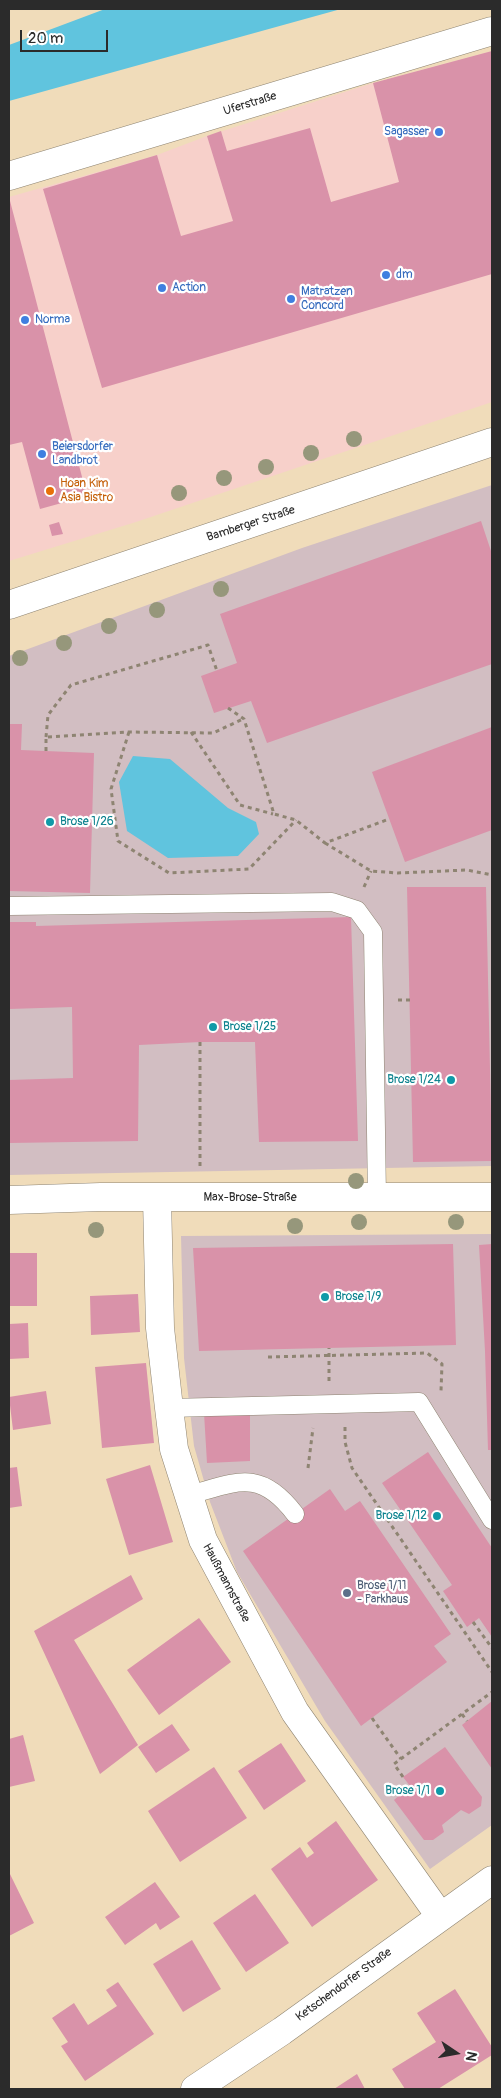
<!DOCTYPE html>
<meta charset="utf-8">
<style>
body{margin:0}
#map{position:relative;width:501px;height:2098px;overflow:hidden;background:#f0dcba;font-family:Pangolin,sans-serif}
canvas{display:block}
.frame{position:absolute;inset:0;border:10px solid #2b2b2b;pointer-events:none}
.north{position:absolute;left:431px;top:2028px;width:50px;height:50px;-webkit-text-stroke:4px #fff;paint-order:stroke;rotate:102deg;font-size:14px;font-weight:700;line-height:20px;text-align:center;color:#2b2b2b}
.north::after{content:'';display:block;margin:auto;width:18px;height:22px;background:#2b2b2b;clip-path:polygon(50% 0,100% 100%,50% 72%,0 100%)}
.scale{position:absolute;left:20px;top:30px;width:88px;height:22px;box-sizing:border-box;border:2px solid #2b2b2b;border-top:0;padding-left:6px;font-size:15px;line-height:18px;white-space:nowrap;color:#2b2b2b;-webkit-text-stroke:4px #fff;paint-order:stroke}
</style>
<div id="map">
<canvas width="501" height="2098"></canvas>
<div class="frame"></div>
<div class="north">N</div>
<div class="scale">20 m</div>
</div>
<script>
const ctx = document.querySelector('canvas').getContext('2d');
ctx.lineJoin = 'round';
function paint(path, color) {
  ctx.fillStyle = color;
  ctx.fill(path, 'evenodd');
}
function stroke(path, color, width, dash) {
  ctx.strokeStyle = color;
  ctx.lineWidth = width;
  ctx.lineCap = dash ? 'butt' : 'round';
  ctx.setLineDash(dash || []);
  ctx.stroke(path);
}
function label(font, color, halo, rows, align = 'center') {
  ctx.font = font + ' Pangolin,sans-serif';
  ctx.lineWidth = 4.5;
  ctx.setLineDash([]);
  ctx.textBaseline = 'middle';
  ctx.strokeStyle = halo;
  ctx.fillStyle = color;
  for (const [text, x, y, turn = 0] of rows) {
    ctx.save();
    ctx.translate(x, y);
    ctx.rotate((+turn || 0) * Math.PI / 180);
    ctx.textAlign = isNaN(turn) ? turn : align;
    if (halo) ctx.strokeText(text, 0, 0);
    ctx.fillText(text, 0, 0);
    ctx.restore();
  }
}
paint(new Path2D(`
 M492 51V402L136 522 9 561V197L157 155 207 136 373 83Z`), '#f7d0ca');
paint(new Path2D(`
 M492 485V1166L9 1175V656L302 548Z
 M492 1234V1825L430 1869 325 1721 237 1572 210 1502 194 1446 184 1358 181 1236Z`), '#d2bec2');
paint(new Path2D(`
 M105 9H341L9 101V45Z
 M133 756 170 759 228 808 256 822 259 834 238 856 168 858 127 831 119 782Z`), '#60c4de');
paint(new Path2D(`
 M492 51V274L102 388 43 189 157 155 181 236 233 221 207 136 221 131 227 151 310 128 331 202 399 182 373 83Z
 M9 197 87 496 40 509 22 442 9 445Z
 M481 521 492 554V664L267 743 251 701 214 713 201 676 237 663 220 614Z
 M59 522 63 534 52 536 49 525Z
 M9 724H22L21 750 94 753 90 893 9 891Z
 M492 727V830L405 862 372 772Z
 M407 887H486L492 1161 413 1162Z
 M351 917 358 1141 259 1142 255 1042H200L139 1045 138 1141 9 1143V1080L73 1078 72 1007 9 1009V922H36V926Z
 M453 1244 456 1345 199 1351 193 1248Z
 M492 1244V1450H488L485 1351 479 1245Z
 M9 1253H37V1306H9Z
 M138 1294 140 1332 91 1335 90 1296Z
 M28 1323 29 1358 9 1359V1324Z
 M146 1363 154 1443 102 1448 95 1367Z
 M46 1391 51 1424 13 1430 9 1397Z
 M250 1411V1461L207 1463 204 1413Z
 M428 1452 492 1548V1637L479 1618 467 1627 443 1591 452 1585 382 1483Z
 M150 1465 173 1542 129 1555 106 1479Z
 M17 1467 22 1506 9 1508V1468Z
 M330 1489 345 1511 360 1501 451 1634 434 1646 447 1662 361 1726 243 1551Z
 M131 1575 143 1599 74 1640 138 1745 100 1774 34 1631Z
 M199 1618 231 1662 159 1715 127 1670Z
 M492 1701V1769L462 1725Z
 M172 1724 190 1750 156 1773 138 1747Z
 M23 1735 35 1781 9 1787V1739Z
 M281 1743 306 1781 264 1810 238 1771Z
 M445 1747 482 1797 481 1806 469 1814 461 1810 442 1825 444 1832 433 1840H424L394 1800 410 1786 403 1777Z
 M214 1767 247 1818 180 1862 148 1811Z
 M336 1821 378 1880 312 1927 271 1869 300 1847 307 1858 314 1853 307 1843Z
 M9 1872 34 1923 9 1936Z
 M155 1882 180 1917 160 1930 156 1923 125 1945 105 1917Z
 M255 1894 289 1943 246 1972 213 1923Z
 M192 1940 221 1989 183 2012 153 1964Z
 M118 1982 154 2034 85 2081 61 2046 68 2042 52 2018 74 2003 88 2025 117 2006 106 1990Z
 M455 1989 492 2047V2055L438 2089H405L392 2069 436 2042 417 2013Z
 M357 2074 365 2089H334Z`), '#d992a9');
const lane = new Path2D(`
 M9 906 332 902 357 910 373 932 377 1198
 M169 1408 419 1402 492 1520
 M189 1495C237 1482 260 1468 295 1514`);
const street = new Path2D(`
 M9 176 492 31
 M157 1198 160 1328 169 1408 174 1449 203 1540 295 1712 440 1916
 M9 1200 101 1197H492`);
const secondary = new Path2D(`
 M9 605 492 442
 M195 2089 282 2031 492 1880`);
stroke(lane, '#8e8472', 19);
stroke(street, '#8e8472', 29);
stroke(secondary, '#8e8472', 29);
stroke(new Path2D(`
 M228 708 244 719 274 814 296 820 325 843 389 819
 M129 732 111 789 118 841 169 873 249 869 296 820
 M191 732 240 805 273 814
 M46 737 48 715 71 685 208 645 217 671
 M46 751V737L129 732 213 733 243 719
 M325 843 371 871 398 873 467 870 492 875
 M364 887 371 871
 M398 1000H410
 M200 1042V1169
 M268 1357 427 1353 442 1364 441 1391
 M329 1381V1348
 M345 1427V1442L352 1468 492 1672
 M308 1468 313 1428
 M473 1622 492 1648
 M462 1714 467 1721
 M372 1718 401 1759
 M403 1777 394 1764 492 1692`), '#8e8472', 3, [4, 4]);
stroke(lane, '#fff', 18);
stroke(street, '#fff', 28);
stroke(secondary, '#fff', 28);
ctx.fillStyle = '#96977b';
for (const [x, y] of [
 [354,439],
 [311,453],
 [266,467],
 [224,478],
 [179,493],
 [221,589],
 [157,610],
 [109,626],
 [64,643],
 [20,658],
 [356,1181],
 [359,1222],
 [456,1222],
 [295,1226],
 [96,1230]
]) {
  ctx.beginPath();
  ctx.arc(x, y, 8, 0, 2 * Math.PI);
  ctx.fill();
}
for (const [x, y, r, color] of [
 [439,132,5,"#3f7fe0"],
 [386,275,5,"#3f7fe0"],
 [162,288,5,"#3f7fe0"],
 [291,299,5,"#3f7fe0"],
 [25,320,5,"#3f7fe0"],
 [42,454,5,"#3f7fe0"],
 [50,491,5,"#e8710a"],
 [50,822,5,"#0f9aa8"],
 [213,1027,5,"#0f9aa8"],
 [451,1080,5,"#0f9aa8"],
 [325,1297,5,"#0f9aa8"],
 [437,1516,5,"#0f9aa8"],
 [347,1593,5,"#5c6f8a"],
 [440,1791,5,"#0f9aa8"]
]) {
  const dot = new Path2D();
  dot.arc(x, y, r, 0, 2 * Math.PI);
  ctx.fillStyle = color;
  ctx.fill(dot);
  stroke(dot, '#fff', 2);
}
label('12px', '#2b2b2b', '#fff', [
 ["Uferstraße",250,104,-17],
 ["Bamberger Straße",251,524,-18],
 ["Max-Brose-Straße",250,1198],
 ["Haußmannstraße",226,1583,62],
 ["Ketschendorfer Straße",344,1985,-36]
]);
label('12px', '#366cbe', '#fff', [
 ["Sagasser",429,132,"right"],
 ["dm",396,275],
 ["Action",172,288],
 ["Matratzen",301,292],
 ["Concord",301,306],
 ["Norma",35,320],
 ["Beiersdorfer",52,447],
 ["Landbrot",52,461]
], 'left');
label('12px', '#c56008', '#fff', [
 ["Hoan Kim",60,484],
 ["Asia Bistro",60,498]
], 'left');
label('12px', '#0d838f', '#fff', [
 ["Brose 1/26",60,822],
 ["Brose 1/25",223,1027],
 ["Brose 1/24",441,1080,"right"],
 ["Brose 1/9",335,1297],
 ["Brose 1/12",427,1516,"right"],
 ["Brose 1/1",430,1791,"right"]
], 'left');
label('12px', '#4e5e75', '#fff', [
 ["Brose 1/11",357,1586],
 ["- Parkhaus",357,1600]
], 'left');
</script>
